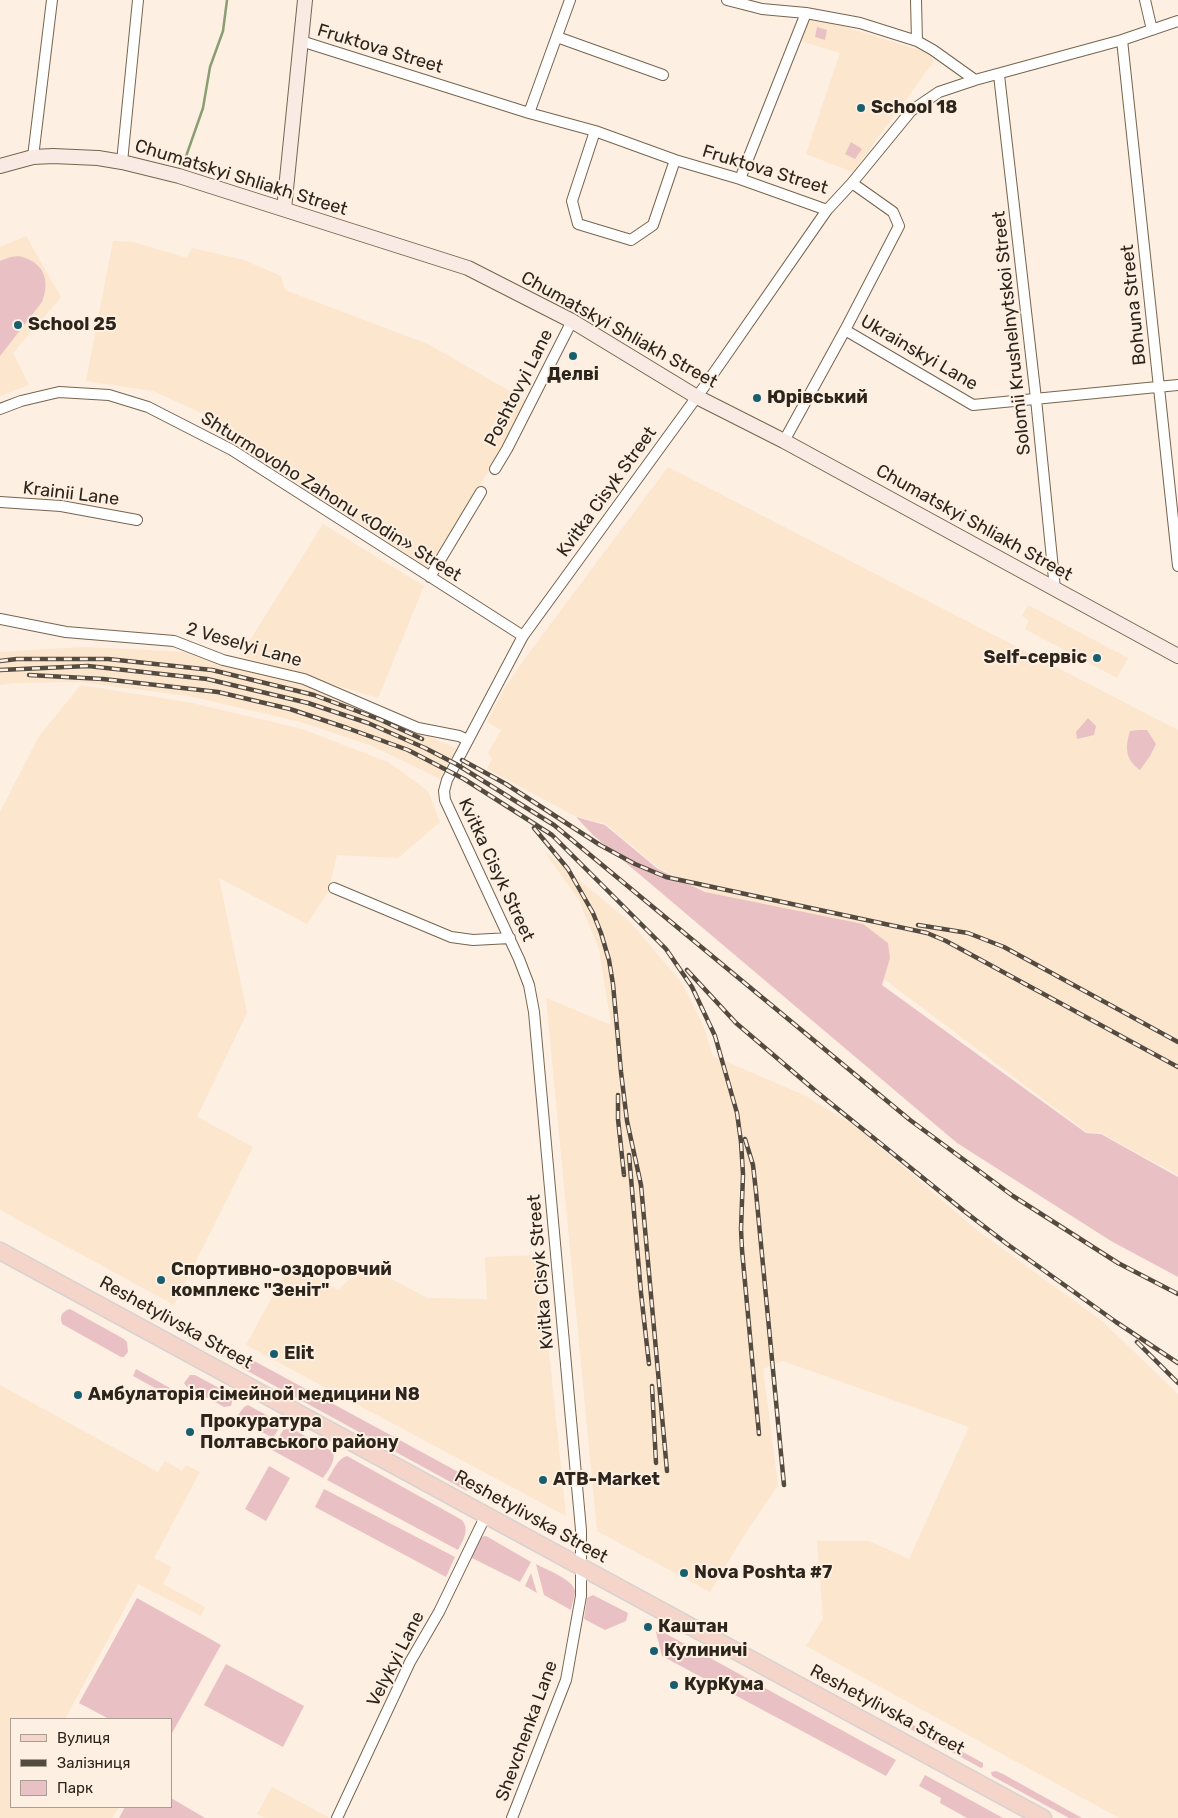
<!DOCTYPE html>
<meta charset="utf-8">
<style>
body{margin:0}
#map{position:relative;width:1178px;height:1818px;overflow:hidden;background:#fdefe1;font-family:Rubik,sans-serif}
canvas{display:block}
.legend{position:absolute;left:10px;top:1718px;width:162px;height:90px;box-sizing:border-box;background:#fdefe1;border:1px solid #aa9e92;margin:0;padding:6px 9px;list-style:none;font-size:15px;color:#2d251c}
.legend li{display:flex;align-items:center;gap:10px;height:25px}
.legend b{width:25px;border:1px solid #aa9e92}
</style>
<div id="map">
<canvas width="1178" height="1818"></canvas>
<ul class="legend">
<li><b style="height:6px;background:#f5d4c9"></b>Вулиця</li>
<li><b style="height:6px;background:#534a40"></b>Залізниця</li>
<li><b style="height:14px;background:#e9c1c5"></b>Парк</li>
</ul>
</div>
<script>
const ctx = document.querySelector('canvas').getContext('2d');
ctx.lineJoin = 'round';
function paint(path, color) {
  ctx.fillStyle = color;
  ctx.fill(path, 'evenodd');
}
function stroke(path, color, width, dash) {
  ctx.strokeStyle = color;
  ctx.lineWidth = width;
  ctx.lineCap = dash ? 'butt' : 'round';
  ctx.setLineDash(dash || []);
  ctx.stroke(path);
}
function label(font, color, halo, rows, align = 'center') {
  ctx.font = font + ' Rubik,sans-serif';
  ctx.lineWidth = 4;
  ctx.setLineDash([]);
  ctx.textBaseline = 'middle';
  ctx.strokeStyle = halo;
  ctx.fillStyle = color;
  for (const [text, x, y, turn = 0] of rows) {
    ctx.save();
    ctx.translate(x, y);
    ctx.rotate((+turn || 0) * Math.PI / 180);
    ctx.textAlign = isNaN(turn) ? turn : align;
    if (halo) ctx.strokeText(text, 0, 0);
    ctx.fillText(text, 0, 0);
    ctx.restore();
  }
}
paint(new Path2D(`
 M809 18 819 19 929 53 934 61 853 172 806 154 840 53 801 41Z
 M26 236 61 297 13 353 29 385 0 396V247Z
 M113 241 133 242 187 258 192 248 244 260 281 276 285 290 428 344 527 401 500 452 430 569 230 439 235 428 153 391 86 381Z
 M668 467 1178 730V1175L1101 1133 1087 1132 888 982 659 868 606 824 575 816 487 769 492 759 488 753 501 730 487 722 503 691 523 661Z
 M323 524 424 586 378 698 240 656Z
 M1028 605 1128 658 1117 678 1025 629 1029 620 1022 616Z
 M83 647 188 652 295 682 397 722 457 749 440 779 370 745 301 722 189 696 80 682 13 683 0 685V652Z
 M81 685 192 703 302 729 388 762 428 791 440 822 398 858 337 855 328 892 307 924 219 878 247 1013 197 1117 253 1147 174 1305 0 1210V812L39 736Z
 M543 850 631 923 682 983 704 1027 713 1056 806 1096 856 1127 978 1231 1102 1321 1178 1394V1818H1119L806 1646 823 1619 817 1541H869L909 1559 969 1427 783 1361 763 1369 778 1485 743 1537 710 1592 597 1531 546 998 611 1025 599 949 579 900Z
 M539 1255 566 1516 246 1345 290 1264 338 1290 365 1265 427 1298 487 1299 485 1257Z
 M0 1385 158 1472 165 1461 182 1471 186 1465 200 1472 154 1558 172 1567 163 1584 205 1607 201 1616 138 1584 65 1719H11V1807H119L112 1818H0Z
 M272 1787 330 1818H265L257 1814Z`), '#fce6cd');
paint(new Path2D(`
 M817 27 827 30 825 40 815 37Z
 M851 142 862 149 855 159 845 154Z
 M18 256C43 261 51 279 42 302L0 356V261L11 257Z
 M1088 718 1096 726 1094 735 1077 739 1076 732Z
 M1139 730H1147L1156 744 1150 756 1140 770C1125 759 1125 748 1130 731Z
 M576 817 605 825 658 869 705 892 863 924 888 943 890 958 882 985 1086 1133 1101 1134 1178 1177V1277L1111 1241 957 1143 593 835Z
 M70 1309 124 1339 127 1342 128 1352 124 1357H121L62 1324C59 1315 63 1311 70 1309Z
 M247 1357 473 1480 467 1491 242 1368Z
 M136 1369 170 1388 166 1394 133 1376Z
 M190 1375H195L232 1395 233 1398 231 1406 224 1407 186 1386 184 1383Z
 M248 1405 275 1420 278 1430 273 1438 236 1418 244 1407Z
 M291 1428 333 1452C336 1461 328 1471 323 1478L272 1450 283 1430Z
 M347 1456 462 1520C470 1530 463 1540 458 1550L327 1480C333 1471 337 1459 347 1456Z
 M269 1466 290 1478 266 1521 245 1509Z
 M324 1489 455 1557 446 1577 315 1507Z
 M486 1536 531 1562 520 1582 468 1556 480 1537Z
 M536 1564C545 1569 574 1580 575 1591 575 1596 572 1604 571 1610L544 1595Z
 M531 1573 537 1593 525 1586Z
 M593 1595 628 1613 626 1621 605 1630 584 1619 587 1598Z
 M137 1598 221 1645 171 1735V1719H109L79 1703Z
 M661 1631 896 1760 886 1776 662 1656 656 1632Z
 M226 1664 304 1706 283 1747 204 1705Z
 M893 1714 983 1763V1767L981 1768 890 1718 891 1715Z
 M996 1771 1003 1774 1082 1818H1069L992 1776 991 1772Z
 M925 1775 1003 1818H967L940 1803 941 1798 919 1786Z
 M171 1798 205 1818H119L125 1807H171Z`), '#e9c1c5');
stroke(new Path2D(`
 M183 165 203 108 210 67 223 31 227 0`), '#8b9e73', 2.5);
const minor = new Path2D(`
 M727 0 762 9 806 13 860 23 917 41 933 50 975 80
 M916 0 917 41
 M1145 0 1152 30
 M557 37 663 75
 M1122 40 1178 566
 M301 41 529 113 595 131 675 160 740 179 827 210 852 183 911 111 939 92 975 80 1122 40 1178 21
 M999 75 1036 399 1055 589
 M529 113 570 0
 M595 131 572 201 578 224 631 240 653 225 675 160
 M33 157 52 0
 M122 162 138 0
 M740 179 806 13
 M845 330 973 405 1178 385
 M0 409 21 401 59 392 109 395 148 407 232 450 523 636
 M784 441 845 330 899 226 893 212 852 183
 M495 469 507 449 572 321
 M0 502 61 506 137 520
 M430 577 481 492
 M0 619 66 632 174 641 223 660 304 679 418 728 459 736 468 740
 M334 888 451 937 473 940 510 938
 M337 1818 410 1662 439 1612 486 1515
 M512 1818 566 1680 581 1596V1530L534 1012 529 985 519 959 445 800 444 791 447 780 523 636 704 387 827 210`);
const secondary = new Path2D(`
 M0 166 33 157 53 156 98 158 122 162 179 176 468 268 572 321 697 397 784 441 1178 656
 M284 209 305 0`);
const primary = new Path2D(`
 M0 1251 1043 1818`);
stroke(minor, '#77644e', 12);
stroke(secondary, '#77644e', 16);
stroke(primary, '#d5d3d2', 19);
stroke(minor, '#fff', 10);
stroke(secondary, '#faeae4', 14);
stroke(primary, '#f5d4c9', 16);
const rail = new Path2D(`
 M0 661 17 659H108L212 670 314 695 381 720 422 739
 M0 670 88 666 207 679 308 703 368 723 425 748 456 764 554 825 910 1120 1013 1196 1118 1263 1178 1294
 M29 675 103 679 218 692 290 709 347 728 408 750 464 779 552 835 666 949 692 987 715 1036 737 1113 741 1142 743 1174 741 1229 742 1250 759 1434
 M462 760 506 784 600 845 635 864 666 877 927 933 946 941 1178 1067
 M534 828 568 869 593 913 601 933 609 960 613 984 621 1072 627 1121 641 1185 667 1471
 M918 925 968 933 1004 947 1178 1042
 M687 970 736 1023 818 1093 964 1211 1007 1244 1116 1322 1178 1363
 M618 1095V1119L624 1175
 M745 1139 753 1165 756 1192 784 1485
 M629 1155 641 1293 649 1364
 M1137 1342 1178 1383
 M652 1386 656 1463`);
stroke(rail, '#534a40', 4.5);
stroke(rail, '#fdefe1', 2.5, [8]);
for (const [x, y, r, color] of [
 [861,108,5,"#175f6f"],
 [18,325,5,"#175f6f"],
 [573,356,5,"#175f6f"],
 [757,398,5,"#175f6f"],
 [1097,658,5,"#175f6f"],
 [161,1280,5,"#175f6f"],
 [274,1354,5,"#175f6f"],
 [78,1395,5,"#175f6f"],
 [190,1432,5,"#175f6f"],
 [543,1480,5,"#175f6f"],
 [684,1573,5,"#175f6f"],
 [648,1627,5,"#175f6f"],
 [654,1651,5,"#175f6f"],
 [674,1685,5,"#175f6f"]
]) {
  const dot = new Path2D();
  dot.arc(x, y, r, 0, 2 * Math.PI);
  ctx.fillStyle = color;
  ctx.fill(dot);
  stroke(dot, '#fdefe1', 2);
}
label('18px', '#2d251c', '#fdefe1', [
 ["Fruktova Street",380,49,17],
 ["Fruktova Street",765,170,17],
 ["Chumatskyi Shliakh Street",241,178,17],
 ["Bohuna Street",1134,305,-96],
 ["Chumatskyi Shliakh Street",619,330,29],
 ["Solomii Krushelnytskoi Street",1012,333,-96],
 ["Ukrainskyi Lane",919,353,30],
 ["Poshtovyi Lane",519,388,-63],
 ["Kvitka Cisyk Street",607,492,-54],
 ["Krainii Lane",71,494,7],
 ["Shturmovoho Zahonu «Odin» Street",331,497,32],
 ["Chumatskyi Shliakh Street",974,523,29],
 ["2 Veselyi Lane",244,645,16],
 ["Kvitka Cisyk Street",496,870,65],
 ["Kvitka Cisyk Street",541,1272,-95],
 ["Reshetylivska Street",176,1323,29],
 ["Reshetylivska Street",531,1517,29],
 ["Velykyi Lane",396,1659,-63],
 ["Reshetylivska Street",887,1710,28],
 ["Shevchenka Lane",527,1731,-70]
]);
label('bold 18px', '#2d251c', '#fdefe1', [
 ["School 18",871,108],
 ["School 25",28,325],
 ["Делві",573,375,"center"],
 ["Юрівський",767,398],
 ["Self-сервіс",1087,658,"right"],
 ["Спортивно-оздоровчий",171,1270],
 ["комплекс \"Зеніт\"",171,1291],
 ["Elit",284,1354],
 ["Амбулаторія сімейной медицини N8",88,1395],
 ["Прокуратура",200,1422],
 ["Полтавського району",200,1443],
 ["ATB-Market",553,1480],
 ["Nova Poshta #7",694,1573],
 ["Каштан",658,1627],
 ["Кулиничі",664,1651],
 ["КурКума",684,1685]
], 'left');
</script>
